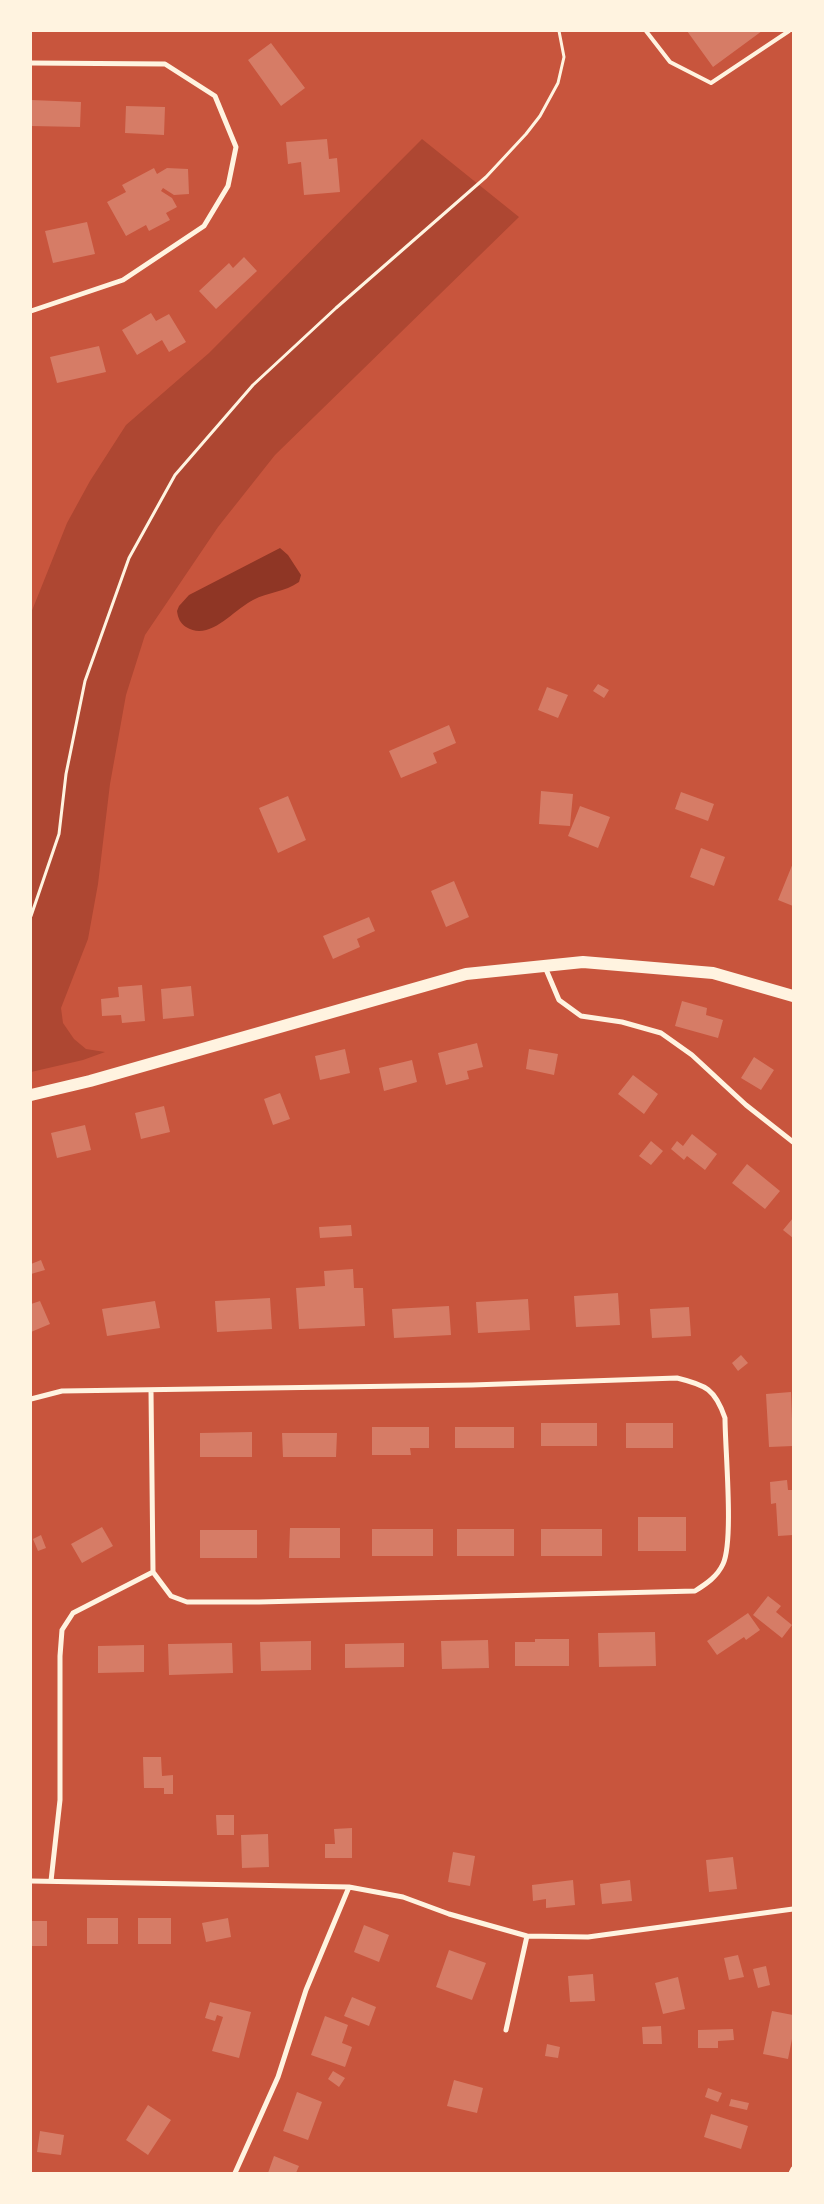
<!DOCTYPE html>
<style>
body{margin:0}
#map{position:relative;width:824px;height:2204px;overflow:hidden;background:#c8553d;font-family:"Fira Sans Condensed",sans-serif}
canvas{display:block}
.frame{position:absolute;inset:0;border:32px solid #fff3e0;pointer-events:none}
</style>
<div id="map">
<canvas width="824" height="2204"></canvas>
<div class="frame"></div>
</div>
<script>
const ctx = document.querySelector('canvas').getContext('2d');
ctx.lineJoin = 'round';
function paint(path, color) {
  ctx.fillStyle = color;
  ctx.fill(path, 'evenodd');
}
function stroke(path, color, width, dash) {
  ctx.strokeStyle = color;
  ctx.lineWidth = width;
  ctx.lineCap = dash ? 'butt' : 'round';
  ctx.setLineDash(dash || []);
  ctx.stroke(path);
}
paint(new Path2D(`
 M422 139 519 217 275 455 218 527 145 635 126 695 110 784 98 884 88 939 61 1008 63 1023 74 1039 86 1049 105 1052 83 1060 31 1072V613L67 523 90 481 126 425 209 353Z`), '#ae4732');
paint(new Path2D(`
 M280 548 288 555 301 575 299 582C285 592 268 592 253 600 233 610 210 642 186 627 180 623 178 618 177 611L179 606 189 595Z`), '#8f3625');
paint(new Path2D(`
 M687 31H762L713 67Z
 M271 43 305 88 281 106 248 60Z
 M31 100 81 102 80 127 31 126Z
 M126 106 165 107 164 135 125 133Z
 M327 139 329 159 337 158 340 192 304 195 301 162 288 164 286 142Z
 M154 168 157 174 167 168 188 169 189 194 174 195 163 188 161 191 172 198 177 207 166 213 170 220 149 231 146 225 126 236 107 202 126 192 122 185Z
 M87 222 95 254 53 263 45 231Z
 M244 257 257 271 216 309 199 291 229 263 233 268Z
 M151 313 156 321 169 314 186 342 169 352 162 340 137 355 122 330Z
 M99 346 106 372 57 383 50 357Z
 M598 684 609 690 604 698 593 691Z
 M547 687 568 695 558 718 538 710Z
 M449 725 456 743 433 753 437 763 401 778 389 751Z
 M541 791 573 794 570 826 539 824Z
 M681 792 714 804 708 821 675 809Z
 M288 796 306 840 278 853 259 808Z
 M580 806 610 817 598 848 568 836Z
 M701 848 725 857 714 886 690 877Z
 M793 863V906L778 900Z
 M454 881 469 917 446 927 431 891Z
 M369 917 375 931 357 939 360 947 333 959 323 936Z
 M142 985 145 1021 122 1023 121 1015 102 1016 101 999 119 997 118 987Z
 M191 986 194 1016 163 1019 161 989Z
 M682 1001 707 1008 706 1015 723 1020 718 1038 675 1026Z
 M477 1043 483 1067 467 1071 469 1079 446 1085 438 1053Z
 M345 1049 350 1073 320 1080 315 1056Z
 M529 1049 558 1054 554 1075 526 1069Z
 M754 1057 774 1070 761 1090 741 1078Z
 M412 1060 417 1082 384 1091 379 1068Z
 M633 1075 658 1094 644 1114 618 1094Z
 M280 1093 290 1119 273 1125 264 1099Z
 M164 1106 170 1132 141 1139 135 1113Z
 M85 1125 91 1150 57 1158 51 1133Z
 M692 1134 717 1154 705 1170 687 1156 684 1160 671 1149 677 1141 683 1146Z
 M651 1141 663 1151 651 1165 639 1156Z
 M747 1164 780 1191 765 1209 732 1183Z
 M793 1218V1238L783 1230Z
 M351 1225 352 1236 320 1238 319 1227Z
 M41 1260 45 1270 31 1274V1264Z
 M353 1269 354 1288H363L365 1326 299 1329 296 1288 325 1286 324 1271Z
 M618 1293 620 1325 576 1327 574 1296Z
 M270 1298 272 1329 217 1332 215 1301Z
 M528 1299 530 1330 478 1333 476 1302Z
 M40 1301 50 1324 31 1332V1304Z
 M155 1301 160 1328 107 1336 102 1309Z
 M449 1306 451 1335 394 1338 392 1309Z
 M689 1307 691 1336 652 1338 650 1309Z
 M741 1355 748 1363 738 1371 732 1363Z
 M791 1392 793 1446 769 1447 766 1394Z
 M541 1423H597V1446H541Z
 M626 1423H673V1448H626Z
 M372 1427H429V1448H410L411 1455H372Z
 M455 1427H514V1448H455Z
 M252 1432V1457H200V1433Z
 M282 1433H337L336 1457H283Z
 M787 1480 788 1490H793V1535L778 1536 776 1503 771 1504 770 1482Z
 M638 1517H686V1551H638Z
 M102 1527 113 1546 82 1563 71 1544Z
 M290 1528H340V1558H289Z
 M372 1529H433V1556H372Z
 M457 1529H514V1556H457Z
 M541 1529H602V1556H541Z
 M200 1530H257V1558H200Z
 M41 1535 46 1548 38 1551 33 1539Z
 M768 1596 781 1606 776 1612 792 1625 782 1638 753 1615Z
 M748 1613 760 1630 746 1640 744 1637 717 1655 707 1641Z
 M655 1632 656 1666 599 1667 598 1633Z
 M535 1639H569V1666H515V1642H535Z
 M488 1640 489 1668 442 1669 441 1641Z
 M311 1641V1670L261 1671 260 1642Z
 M232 1643 233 1673 169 1675 168 1644Z
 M404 1643V1667L345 1668V1644Z
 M144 1645V1672L98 1673V1646Z
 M143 1757H161L162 1776 173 1775V1794H164V1788H144Z
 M216 1815H234V1835H217Z
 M352 1828V1858H325V1844H335L334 1829Z
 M268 1834 269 1867 242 1868 241 1835Z
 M453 1852 475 1856 470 1886 448 1882Z
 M733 1857 737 1889 709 1892 706 1860Z
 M573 1880 575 1905 546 1908V1899L533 1901 532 1885Z
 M630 1880 632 1901 602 1904 600 1884Z
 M87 1918H118V1944H87Z
 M138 1918H171V1944H138Z
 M228 1918 231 1937 206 1942 202 1923Z
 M31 1921H47V1946H31Z
 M364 1925 389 1935 379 1962 354 1952Z
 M449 1950 486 1963 472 2000 436 1987Z
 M738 1955 744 1977 729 1980 724 1958Z
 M766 1966 770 1985 758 1988 753 1969Z
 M593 1974 595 2001 570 2002 568 1976Z
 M678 1977 685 2009 663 2014 655 1983Z
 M352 1997 376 2007 369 2026 344 2016Z
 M210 2002 251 2012 239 2058 212 2051 223 2017 217 2015 215 2021 205 2018Z
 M772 2011 793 2015V2034L788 2059 763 2054Z
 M325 2016 348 2025 342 2043 352 2047 345 2067 311 2055Z
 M661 2026 662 2044H643L642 2027Z
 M733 2029 734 2040 718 2041V2048H698V2030Z
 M547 2044 560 2047 558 2058 545 2056Z
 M333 2071 345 2078 339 2087 328 2079Z
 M454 2080 483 2088 477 2113 447 2106Z
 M708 2088 722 2093 718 2102 705 2097Z
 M297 2092 322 2102 308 2140 283 2131Z
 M731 2099 749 2103 747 2110 729 2106Z
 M148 2105 171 2120 148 2155 126 2140Z
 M711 2114 748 2126 741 2149 704 2137Z
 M40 2131 64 2135 61 2155 37 2152Z
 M274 2156 299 2166 296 2173H268Z`), '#d67c66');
stroke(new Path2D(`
 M31 916 59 834 66 774 85 681 129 558 175 475 253 385 336 308 486 177 526 134 540 116 558 83 564 57 559 31`), '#fff3e0', 3);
stroke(new Path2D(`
 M646 31 670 62 711 83 789 31`), '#fff3e0', 4);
stroke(new Path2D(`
 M31 63 165 64 215 96 236 147 228 186 204 226 123 280 31 311
 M545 967 559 1000 581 1016 622 1022 661 1033 692 1055 746 1105 793 1142
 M151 1391 153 1572
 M31 1399 62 1391 472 1385 677 1378C706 1385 715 1389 725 1418 725 1449 734 1541 723 1564 717 1577 706 1584 695 1591L259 1602H187L171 1596 153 1572
 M31 1881 349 1887 403 1897 449 1914 527 1936 588 1937 793 1909
 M51 1881 60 1800V1656L62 1630 73 1613 153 1572
 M506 2030 527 1936
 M235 2173 278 2077 306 1990 349 1887
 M791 2173 793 2169`), '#fff3e0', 5);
stroke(new Path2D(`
 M31 1095 90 1081 466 974 583 962 713 973 793 996`), '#fff3e0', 12);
</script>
